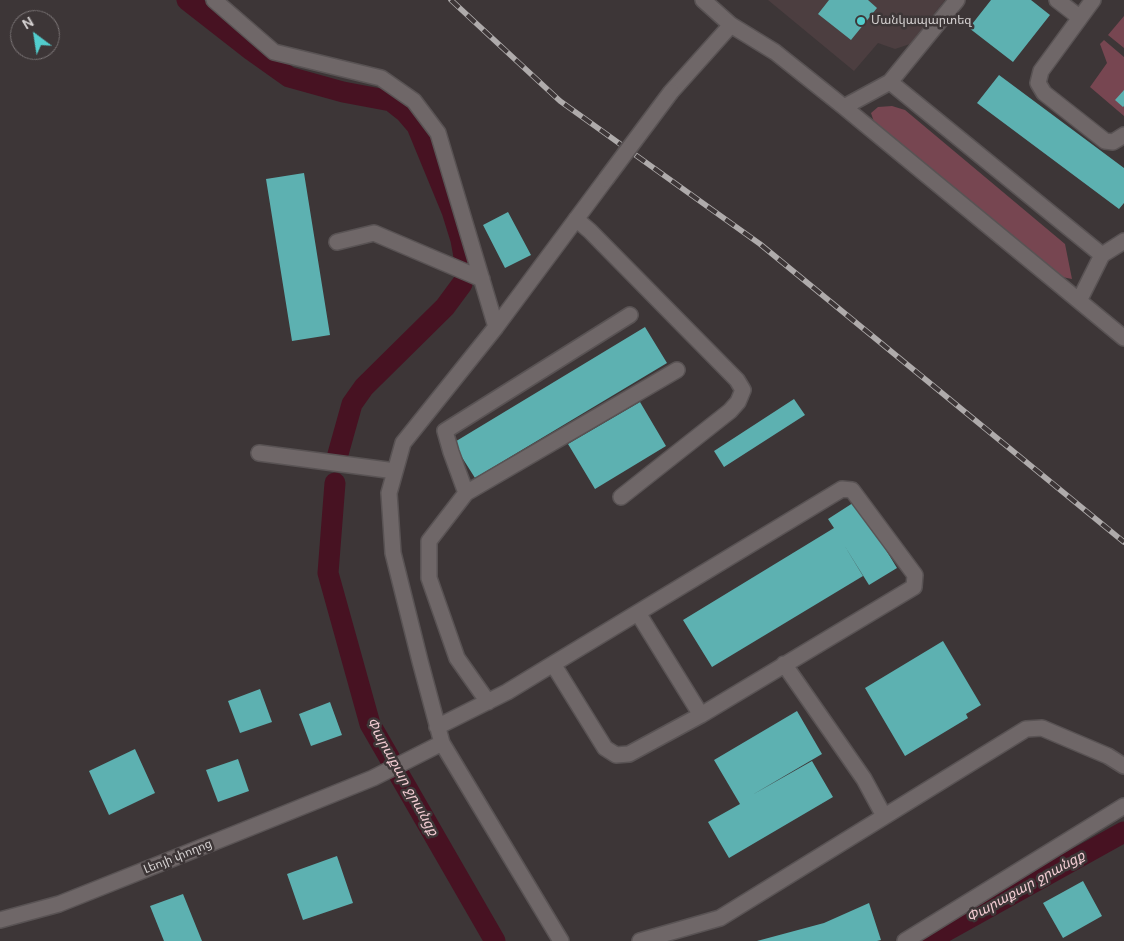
<!DOCTYPE html>
<meta charset="utf-8">
<style>
body{margin:0}
#map{position:relative;width:1124px;height:941px;overflow:hidden;background:#3d3637;font-family:"DM Sans",sans-serif}
canvas{display:block}
.north{position:absolute;left:10px;top:10px;width:50px;height:50px;box-sizing:border-box;background:#3d3637;border:1px solid #7a7475;border-radius:50%;rotate:329deg;font-size:14px;font-weight:700;line-height:20px;text-align:center;color:#d5d1d1}
.north::after{content:'';display:block;margin:auto;width:18px;height:22px;background:#52cdcd;clip-path:polygon(50% 0,100% 100%,50% 72%,0 100%)}
</style>
<div id="map">
<canvas width="1124" height="941"></canvas>
<div class="north">N</div>
</div>
<script>
const ctx = document.querySelector('canvas').getContext('2d');
ctx.lineJoin = 'round';
function paint(path, color) {
  ctx.fillStyle = color;
  ctx.fill(path, 'evenodd');
}
function stroke(path, color, width, dash) {
  ctx.strokeStyle = color;
  ctx.lineWidth = width;
  ctx.lineCap = dash ? 'butt' : 'round';
  ctx.setLineDash(dash || []);
  ctx.stroke(path);
}
function label(font, color, halo, rows, align = 'center') {
  ctx.font = font + ' "DM Sans","Noto Sans Armenian",sans-serif';
  ctx.lineWidth = 5;
  ctx.setLineDash([]);
  ctx.textBaseline = 'middle';
  ctx.strokeStyle = halo;
  ctx.fillStyle = color;
  for (const [text, x, y, turn = 0] of rows) {
    ctx.save();
    ctx.translate(x, y);
    ctx.rotate((+turn || 0) * Math.PI / 180);
    ctx.textAlign = isNaN(turn) ? turn : align;
    if (halo) ctx.strokeText(text, 0, 0);
    ctx.fillText(text, 0, 0);
    ctx.restore();
  }
}
paint(new Path2D(`
 M768 0H945L910 44 895 49 878 43 854 71Z`), '#4c3e40');
paint(new Path2D(`
 M1124 16V48L1108 35Z
 M1104 40 1124 57V116L1090 87 1107 63 1100 44Z
 M892 106 905 110 1065 244 1072 279 1062 277 876 128 871 113 878 107Z`), '#774651');
stroke(new Path2D(`
 M187 0 251 50 289 77 343 92 391 101 405 112 417 126 452 211 461 240 466 267
 M338 454 352 404 364 387 445 307 462 284
 M335 483 328 573 370 724 495 941
 M928 941 1124 832`), '#471222', 21);
paint(new Path2D(`
 M829 0H868L877 8 851 40 818 14Z
 M991 0H1031L1050 15 1013 62 969 28Z
 M999 75 1124 168V203L1119 209 977 103Z
 M1124 90V106L1123 107 1115 100Z
 M304 173 330 335 292 341 266 179Z
 M508 212 531 255 505 268 483 225Z
 M645 327 667 363 475 478 453 443Z
 M794 399 805 415 724 467 714 451Z
 M640 402 666 446 595 489 568 444Z
 M856 501 897 568 869 585 844 545 863 576 712 667 683 620 834 528 828 519Z
 M943 641 981 705 966 714 968 718 905 756 865 688Z
 M260 689 272 722 240 733 228 701Z
 M330 702 342 735 311 746 299 714Z
 M797 711 822 754 752 795 812 761 833 797 729 858 708 822 740 804 714 760Z
 M135 749 155 793 109 815 89 771Z
 M238 759 249 791 218 802 206 770Z
 M337 856 353 903 303 920 287 874Z
 M1083 881 1102 916 1063 938 1043 903Z
 M183 894 202 941H164L150 906Z
 M869 903 881 940 877 941H757L824 923Z`), '#5db1b1');
const minor = new Path2D(`
 M214 0 274 52 381 78 414 101 438 133 496 327
 M703 0 731 25 775 52 844 107 1124 338
 M1057 0 1079 17
 M1093 0 1041 71 1038 83 1044 93 1105 141 1113 142 1124 135
 M890 82 1102 255
 M671 92 731 25
 M844 107 890 82 957 0
 M576 219 590 231 737 380 743 390 738 402 730 411 621 497
 M337 242 374 233 482 279
 M1079 301 1102 255 1124 241
 M259 453 395 471
 M466 493 451 452 445 431 630 315
 M638 613 701 715
 M784 664 864 779 884 816
 M488 702 457 658 429 578V541L466 493 677 370
 M437 727 507 692 553 664 842 489 852 490 915 575 914 587 701 715 629 754 616 755 605 748 553 664
 M0 920 59 904 237 833 373 778 442 743
 M561 941 442 743 420 661 393 553 389 493 403 443 496 327 606 179
 M640 941 720 918 1026 729 1042 728 1108 756 1124 766
 M905 941 1124 806`);
stroke(minor, '#595354', 18);
stroke(minor, '#6f6768', 15);
const rail = new Path2D(`
 M451 0 560 101 760 244 1124 542`);
stroke(rail, '#afabab', 5.5);
stroke(rail, '#3d3637', 4, [11]);
const minorBridge = new Path2D(`
 M606 179 671 92`);
stroke(minorBridge, '#595354', 18, []);
stroke(minorBridge, '#6f6768', 15);
for (const [x, y, r, color] of [
 [861,21,5,"#52cdcd"]
]) {
  const dot = new Path2D();
  dot.arc(x, y, r, 0, 2 * Math.PI);
  ctx.fillStyle = color;
  ctx.fill(dot);
  stroke(dot, '#3d3637', 2);
}
label('12px', '#d5d1d1', '#3d3637', [
 ["Մանկապարտեզ",871,21]
], 'left');
label('12px', '#d5d1d1', '#3d3637', [
 ["Լեոյի փողոց",178,857,-22]
]);
label('italic 14px', '#f3ccd3', '#3d3637', [
 ["Փարաքար ջրանցք",402,777,61],
 ["Փարաքար ջրանցք",1026,887,-29]
]);
</script>
